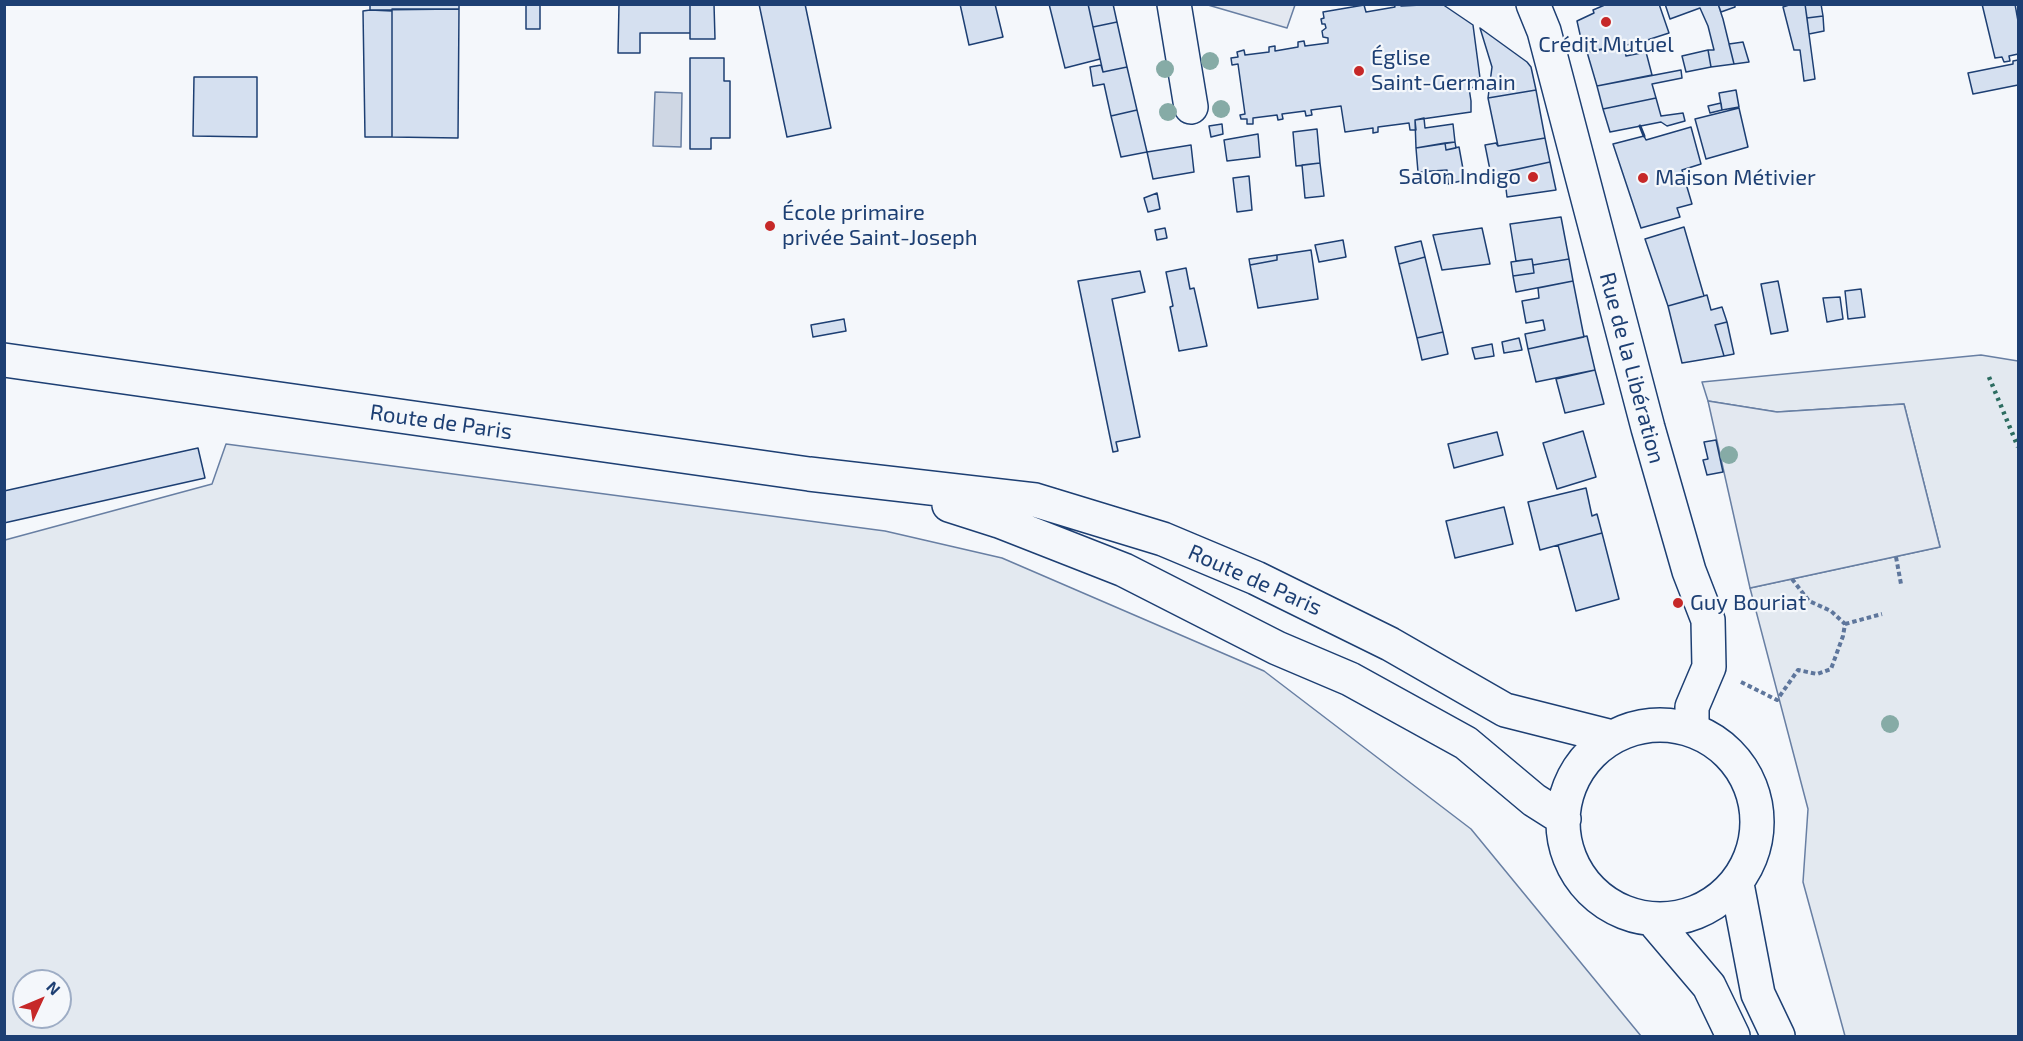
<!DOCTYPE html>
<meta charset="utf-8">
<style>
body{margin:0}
#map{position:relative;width:2023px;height:1041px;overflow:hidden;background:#f4f7fb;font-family:"Exo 2",sans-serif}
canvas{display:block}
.frame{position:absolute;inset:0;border:6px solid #1d3f73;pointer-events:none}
.north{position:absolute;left:12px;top:969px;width:60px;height:60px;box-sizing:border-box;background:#f4f7fb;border:2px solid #9eadc5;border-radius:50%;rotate:46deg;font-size:16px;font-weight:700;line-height:24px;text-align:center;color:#1d3f73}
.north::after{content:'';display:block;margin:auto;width:21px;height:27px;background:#c62828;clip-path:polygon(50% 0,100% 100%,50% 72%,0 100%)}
</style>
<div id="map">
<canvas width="2023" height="1041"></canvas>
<div class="frame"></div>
<div class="north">N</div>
</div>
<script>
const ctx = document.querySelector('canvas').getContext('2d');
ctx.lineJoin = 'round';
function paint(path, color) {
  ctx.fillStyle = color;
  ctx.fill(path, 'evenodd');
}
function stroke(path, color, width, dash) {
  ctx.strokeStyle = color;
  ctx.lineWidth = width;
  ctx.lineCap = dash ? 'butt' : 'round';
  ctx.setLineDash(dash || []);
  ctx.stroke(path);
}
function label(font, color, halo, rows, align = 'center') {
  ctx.font = font + ' "Exo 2",sans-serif';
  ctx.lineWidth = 4.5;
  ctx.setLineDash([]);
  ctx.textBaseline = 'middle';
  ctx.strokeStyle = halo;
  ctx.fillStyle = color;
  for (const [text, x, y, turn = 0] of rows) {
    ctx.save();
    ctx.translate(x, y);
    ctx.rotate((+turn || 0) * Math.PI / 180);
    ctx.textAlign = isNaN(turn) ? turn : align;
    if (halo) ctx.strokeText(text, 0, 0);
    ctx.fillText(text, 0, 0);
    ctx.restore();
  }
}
const green = new Path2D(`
 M1981 355 2018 361V1036H1845L1803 882 1808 809 1750 588 1940 547 1904 404 1777 412 1708 401 1702 382Z
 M226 444 885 531 1002 558 1264 671 1471 829 1641 1036H5V540L212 484ZM24 981H60V1017H24Z`);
paint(green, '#e3e9f0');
stroke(green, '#687fa3', 1.5);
const parking = new Path2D(`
 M1208 5H1295L1287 28Z
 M1708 401 1777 412 1904 404 1940 547 1750 588Z`);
paint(parking, '#e3e8f0');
stroke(parking, '#687fa3', 1.5);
const water = new Path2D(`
 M655 92 682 93 681 147 653 146Z`);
paint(water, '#cfd7e4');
stroke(water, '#687fa3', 1.5);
const building = new Path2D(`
 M370 4H459V9L370 10Z
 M526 4H540V29H526Z
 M619 4H690V33H640V53H618Z
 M690 4H714L715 39H690Z
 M759 4H805L831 128 787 137Z
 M960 4H995L1003 37 969 45Z
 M1049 4H1088L1100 59 1065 68Z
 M1088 4H1113L1117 22 1093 27Z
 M1394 4H1401V6L1442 4 1473 25 1480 78 1475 79 1476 87 1469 88 1471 101V112L1415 120 1416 130H1410L1409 123 1378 127V132L1373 133V128L1345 132 1341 106 1311 110 1312 115 1306 116 1305 111 1282 114 1283 119 1278 120 1277 115 1253 118V124H1247V119H1241L1240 115 1245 114 1238 64 1232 65 1231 58 1238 57 1237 52 1244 50 1245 55 1269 52V47L1275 46V51L1298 47V42L1304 41 1305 46 1328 43V38L1323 37 1322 31 1326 28 1325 24H1322L1321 19 1324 18 1323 12 1364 5 1366 12 1395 7Z
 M1607 4H1659L1669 33 1638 43 1584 52 1577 21 1594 13 1593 10Z
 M1665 4H1718L1723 19 1734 64 1711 67 1708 50H1714L1708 26 1700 8 1670 19Z
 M1718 4H1735V7L1721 12Z
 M1792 4H1805L1815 79 1804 81 1800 50H1794L1783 7Z
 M1805 4H1821L1823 16 1807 18Z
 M1982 4H2015L2018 21V54L2009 56 2010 61 2004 62 2002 57 1995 58Z
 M392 9H459L458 138 392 137Z
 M370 10 392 11V137H365L363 11Z
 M1823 16 1824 31 1809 34 1807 18Z
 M1117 22 1127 67 1103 72 1093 27Z
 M1480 28 1527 62 1531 67 1536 90 1488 98 1492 67Z
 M1743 42 1749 62 1734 64 1729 44Z
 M1624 46 1626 56 1646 52 1652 75 1597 86 1587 52Z
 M1708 50 1711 67 1686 72 1682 56Z
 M690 58H724V81H730V138H711V149H690Z
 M2018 60V85L1973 94 1968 73 2013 64V61Z
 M1101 65 1103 72 1127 67 1137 110 1111 116 1104 84 1093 86 1090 67Z
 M1681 70 1682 78 1652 84 1656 98 1603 109 1597 86Z
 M194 77H257V137L193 136Z
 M1536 90 1545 138 1498 146 1488 98Z
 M1736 90 1739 107 1722 110 1719 93Z
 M1656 98 1661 116 1683 113 1685 121 1667 126 1661 122 1610 132 1603 109Z
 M1721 103 1722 110 1710 113 1708 106Z
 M1739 108 1748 147 1706 159 1695 119Z
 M1137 110 1147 152 1121 157 1111 116Z
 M1424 118 1425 128 1453 124 1455 142 1416 148 1415 120Z
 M1222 124 1223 134 1211 137 1209 126Z
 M1691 127 1701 164 1682 170 1692 204 1677 208 1680 217 1641 228 1613 144 1644 136 1646 140Z
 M1317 129 1320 163 1296 166 1293 132Z
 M1258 134 1260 157 1227 161 1224 140Z
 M1545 138 1550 162 1491 175 1485 145 1496 143 1498 146Z
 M1455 142 1456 148 1446 150 1445 143Z
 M1445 143 1446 150 1459 147 1465 180 1448 184 1447 170 1418 172 1416 148Z
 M1191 145 1194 172 1153 179 1147 152Z
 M1550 162 1556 190 1507 197 1504 172Z
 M1320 163 1324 196 1305 198 1302 165Z
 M1249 176 1252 210 1237 212 1233 178Z
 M1157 193 1160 209 1148 212 1144 198Z
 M1561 217 1569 259 1533 265 1532 259 1516 261 1510 224Z
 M1684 227 1704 296 1668 306 1645 239Z
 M1165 228 1167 238 1157 240 1155 230Z
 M1482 228 1490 264 1442 270 1433 235Z
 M1343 240 1346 257 1319 262 1315 245Z
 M1421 241 1425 257 1399 264 1395 247Z
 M1311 250 1318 299 1258 308 1250 265 1277 260V255Z
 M1277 255V260L1250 265 1249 259Z
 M1425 257 1443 332 1417 338 1399 264Z
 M1532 259 1534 273 1513 276 1511 262Z
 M1569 259 1573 281 1516 292 1513 276 1534 273 1533 265Z
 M1186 268 1190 289 1194 288 1207 346 1179 351 1170 307 1173 306 1166 272Z
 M1140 271 1145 292 1112 299 1140 437 1116 442 1118 451 1113 452 1078 281Z
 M1573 281 1584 337 1528 349 1525 334 1545 330 1543 320 1526 323 1522 301 1539 298 1538 288Z
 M1778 281 1788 331 1771 334 1761 284Z
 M1861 289 1865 317 1848 319 1845 291Z
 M1707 295 1711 310 1722 307 1727 322 1715 325 1724 356 1682 363 1668 306Z
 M1840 297 1843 319 1827 322 1823 298Z
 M844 319 846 331 813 337 811 325Z
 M1727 322 1734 354 1724 356 1715 325Z
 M1443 332 1448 354 1422 360 1417 338Z
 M1587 336 1595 370 1536 382 1528 349Z
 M1519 338 1522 350 1504 353 1502 342Z
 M1492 344 1494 356 1475 359 1472 348Z
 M1595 370 1604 404 1565 413 1556 379Z
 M1583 431 1596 477 1557 489 1543 443Z
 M1497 432 1503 455 1454 468 1448 444Z
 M1716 440 1723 472 1707 475 1703 460 1708 459 1704 442Z
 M198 448 205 478 4 523V491Z
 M1586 488 1592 516 1597 514 1602 533 1540 550 1528 502Z
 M1504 507 1513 544 1455 558 1446 521Z
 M1602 533 1619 599 1576 611 1558 545Z`);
paint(building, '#d5e0f0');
stroke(building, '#1d3f73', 1.5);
const minor = new Path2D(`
 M1174 4 1191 107
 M1533 4 1544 31 1648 428 1689 571 1708 620 1709 667 1692 707V729`);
const major = new Path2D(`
 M4 360 809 474 1035 500 1163 539 1256 578 1390 644 1505 710 1612 737
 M949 505 999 521 1124 570 1277 648 1350 679 1466 743 1534 800 1564 819
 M1563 822a97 97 0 1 1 194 0a97 97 0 1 1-194 0Z
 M1737 884 1758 994 1778 1036
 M1653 920 1709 986 1733 1036`);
stroke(minor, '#1d3f73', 36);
stroke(major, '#1d3f73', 36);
stroke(new Path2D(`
 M1896 557 1901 584
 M1845 624 1882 614
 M1741 682 1777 700 1798 670 1817 674 1831 669 1843 636 1845 624 1831 611 1809 601 1792 579`), '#5e769c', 4, [4.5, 3]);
stroke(minor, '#f4f7fb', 33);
stroke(major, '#f4f7fb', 33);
stroke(new Path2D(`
 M1989 377 2018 447`), '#2c6c60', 4.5, [3, 4.5]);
stroke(new Path2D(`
 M1640 126 1644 136`), '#1d3f73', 3);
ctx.fillStyle = '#86aba6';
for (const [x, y] of [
 [1210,61],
 [1165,69],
 [1221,109],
 [1168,112],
 [1729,455],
 [1890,724]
]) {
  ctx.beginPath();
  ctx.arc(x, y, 9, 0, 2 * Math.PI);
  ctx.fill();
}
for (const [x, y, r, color] of [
 [1606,22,6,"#c62828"],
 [1359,71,6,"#c62828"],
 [1533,177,6,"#c62828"],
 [1643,178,6,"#c62828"],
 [770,226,6,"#c62828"],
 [1678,603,6,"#c62828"]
]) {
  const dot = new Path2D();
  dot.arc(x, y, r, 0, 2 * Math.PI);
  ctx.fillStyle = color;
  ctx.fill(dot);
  stroke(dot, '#f4f7fb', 2);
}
label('22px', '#1d3f73', '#f4f7fb', [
 ["Crédit Mutuel",1606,45,"center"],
 ["Église",1371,58],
 ["Saint-Germain",1371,83],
 ["Salon Indigo",1521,177,"right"],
 ["Maison Métivier",1655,178],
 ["École primaire",782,213],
 ["privée Saint-Joseph",782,238],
 ["Guy Bouriat",1690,603]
], 'left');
label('22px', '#1d3f73', '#f4f7fb', [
 ["Rue de la Libération",1632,368,75],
 ["Route de Paris",441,422,8],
 ["Route de Paris",1255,580,24]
]);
</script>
